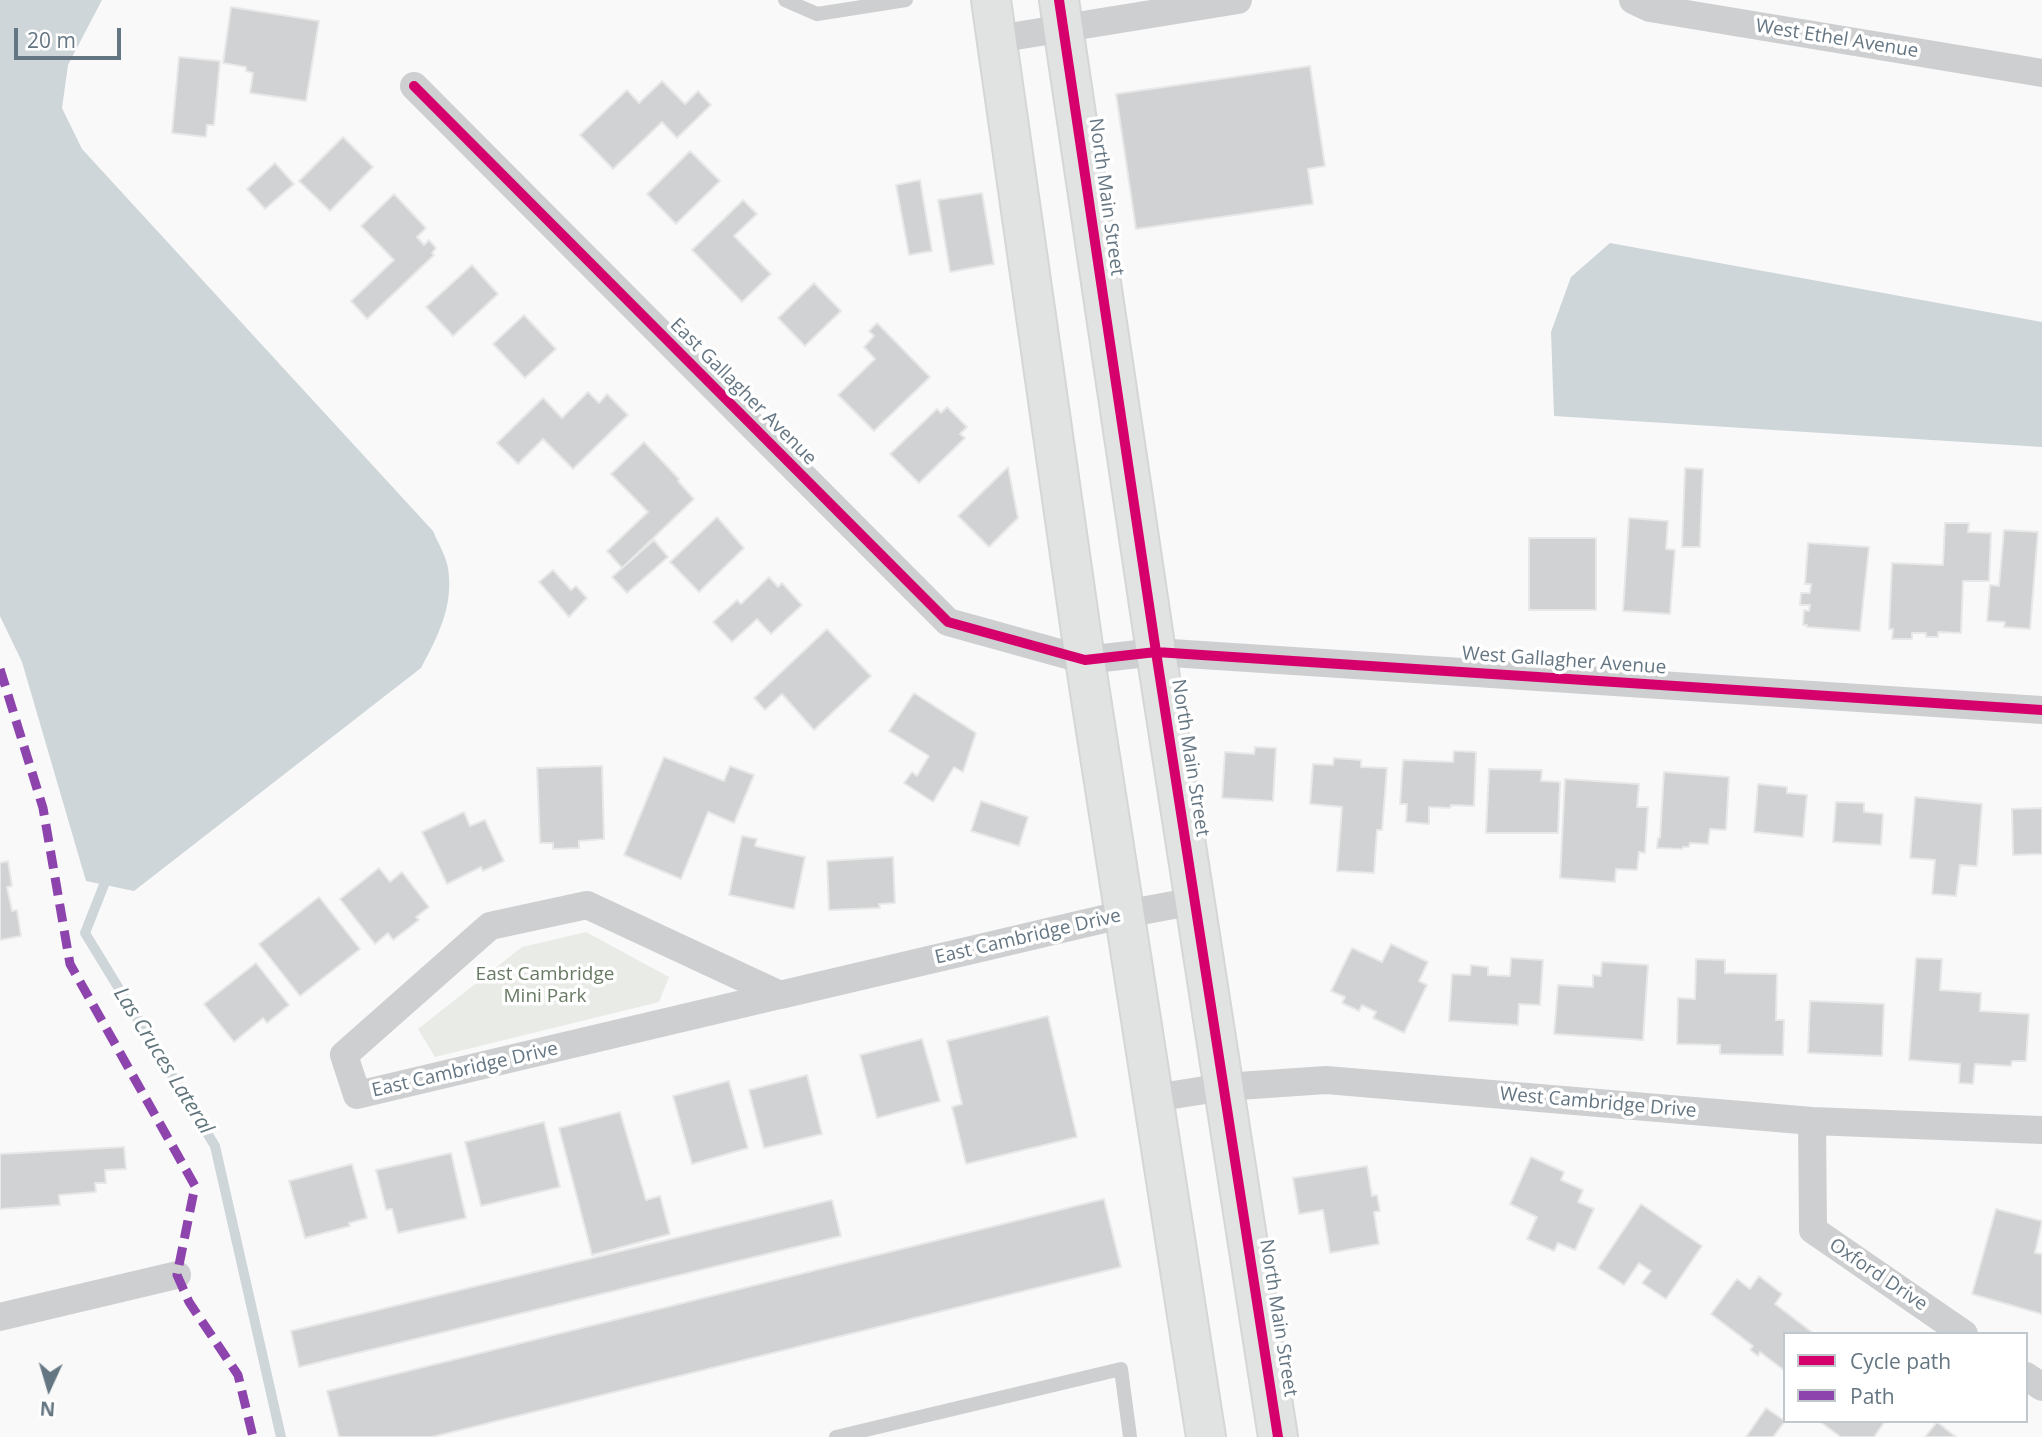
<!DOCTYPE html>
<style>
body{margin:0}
#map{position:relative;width:2042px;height:1437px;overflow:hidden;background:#f9f9f9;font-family:"Open Sans",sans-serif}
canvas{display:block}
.legend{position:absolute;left:1783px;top:1332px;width:245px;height:91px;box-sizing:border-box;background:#fff;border:2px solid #c1c8cd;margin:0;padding:9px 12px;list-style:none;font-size:21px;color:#657683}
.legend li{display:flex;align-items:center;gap:14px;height:35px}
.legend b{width:35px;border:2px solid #c1c8cd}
.north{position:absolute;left:14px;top:1353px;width:70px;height:70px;-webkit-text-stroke:5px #fff;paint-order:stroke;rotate:184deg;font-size:19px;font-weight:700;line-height:28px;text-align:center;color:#657683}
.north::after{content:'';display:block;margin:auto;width:24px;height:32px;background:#657683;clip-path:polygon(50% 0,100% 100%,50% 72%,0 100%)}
.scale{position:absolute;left:14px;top:28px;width:107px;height:32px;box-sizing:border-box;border:4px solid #657683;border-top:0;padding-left:9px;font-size:21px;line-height:24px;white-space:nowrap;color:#657683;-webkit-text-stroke:5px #fff;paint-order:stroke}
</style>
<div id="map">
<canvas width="2042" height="1437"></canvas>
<ul class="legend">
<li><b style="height:9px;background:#d6006c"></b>Cycle path</li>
<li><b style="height:9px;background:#8e44ad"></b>Path</li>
</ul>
<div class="north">N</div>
<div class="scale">20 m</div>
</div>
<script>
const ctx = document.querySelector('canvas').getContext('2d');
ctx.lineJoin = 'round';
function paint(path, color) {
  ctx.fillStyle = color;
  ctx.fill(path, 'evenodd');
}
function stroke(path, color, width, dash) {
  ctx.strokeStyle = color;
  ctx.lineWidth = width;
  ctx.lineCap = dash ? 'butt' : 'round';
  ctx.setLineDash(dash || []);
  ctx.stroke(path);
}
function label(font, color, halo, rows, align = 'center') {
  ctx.font = font + ' "Open Sans",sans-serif';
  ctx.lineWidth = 7;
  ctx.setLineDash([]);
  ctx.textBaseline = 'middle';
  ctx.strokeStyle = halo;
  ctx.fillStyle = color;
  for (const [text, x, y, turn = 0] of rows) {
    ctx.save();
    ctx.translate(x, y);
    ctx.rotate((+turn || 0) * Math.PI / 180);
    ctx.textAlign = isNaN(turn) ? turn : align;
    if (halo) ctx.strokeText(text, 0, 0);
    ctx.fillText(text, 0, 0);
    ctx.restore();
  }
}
paint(new Path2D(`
 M586 932 669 977 659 1002 435 1057 418 1029 522 947Z`), '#e8ebe6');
paint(new Path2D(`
 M0 0H102L68 65 62 108 82 149 433 531C438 543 446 556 448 568 454 606 438 636 421 668L134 891 86 881 22 662 0 616Z
 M1610 243 2042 322V447L1554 416 1551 332 1571 277Z`), '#ced6d9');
stroke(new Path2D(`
 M109 872 85 933 215 1146 281 1437`), '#ced6d9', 10);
const building = new Path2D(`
 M231 7 319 21 306 101 250 93 253 73 246 71V67L223 63Z
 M179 57 220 61 214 125H207L206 137 172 133Z
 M1310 66 1325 166 1308 169 1313 204 1136 229 1116 94Z
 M662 81 685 104 698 91 711 105 677 138 662 122 613 169 580 135 627 90 639 103Z
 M343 137 373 167 330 211 299 181Z
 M690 151 720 181 676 224 647 194Z
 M275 163 294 184 265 209 247 189Z
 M920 180 932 251 909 255 896 185Z
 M982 193 994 264 950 272 938 200Z
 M394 194 426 228 417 237 424 245 429 240 436 248 432 253 434 255 367 319 351 301 394 260 361 226Z
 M743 200 757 214 734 236 771 274 742 302 692 250Z
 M472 265 498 294 453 336 426 307Z
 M814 283 841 311 805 346 778 318Z
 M524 315 556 349 525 378 493 344Z
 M877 323 930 377 874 431 838 395 875 359 864 347 874 336 869 331Z
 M588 392 599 403 607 394 628 415 573 469 543 439 518 464 497 443 543 398 562 418Z
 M947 407 967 427 960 434 965 438 919 483 890 454 937 409 941 413Z
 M644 442 679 479 678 481 694 499 622 568 607 551 648 512 611 474Z
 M1008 467 1018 518 989 547 958 516Z
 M1685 468 1703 469 1700 547H1682Z
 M717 517 744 548 699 592 670 562Z
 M1629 518 1668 521 1666 549 1675 550 1670 614 1623 611Z
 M1945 523H1969L1968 532 1991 533 1989 581H1963L1961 633 1938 632V637H1926V633H1912V639H1892L1893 629H1889L1892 563 1943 565Z
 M2004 530 2038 532 2030 629 2004 627 2005 622 1987 621 1990 585 1999 586Z
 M1529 538H1596V610H1529Z
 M654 540 668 557 627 593 612 577Z
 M1808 543 1869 547 1860 631 1807 627V625H1803L1804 610 1809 611 1810 605H1800L1801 593H1810L1811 584H1805Z
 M553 570 571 590 576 586 587 598 569 617 539 582Z
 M769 577 778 587 782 583 802 605 771 634 757 619 732 642 713 622 737 600 741 604Z
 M827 629 871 676 814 730 782 694 765 710 754 698Z
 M914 693 976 733 963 772 954 767 933 802 904 783 912 772 917 776 929 756 889 731Z
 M1255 747 1276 748 1273 801 1222 798 1225 752 1254 754Z
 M1454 751 1476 752 1474 806 1451 805 1450 808 1429 807V824L1406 822 1407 804H1400L1403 760 1453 762Z
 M664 757 724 781 730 766 754 775 734 823 708 812 681 879 624 855Z
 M1334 758 1361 760V767L1387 768 1382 830H1377L1374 873 1337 871 1342 807 1310 804 1313 764 1333 765Z
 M602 766 604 839 579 841V848L553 849V843H540L537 768Z
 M1489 769 1542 770 1541 781 1560 782 1558 833H1486Z
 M1664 772 1729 777 1726 830 1710 829 1708 844 1690 843 1689 847H1683L1682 849 1657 848 1658 838H1660Z
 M1565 779 1639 784 1637 807H1648L1645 853 1639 852 1637 870 1616 869 1615 882 1560 878Z
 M1758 784 1787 787V793L1807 795 1803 837 1754 832Z
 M1915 797 1982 804 1977 866 1960 865 1956 896 1932 894 1935 860 1910 858Z
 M981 801 1028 817 1019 846 971 831Z
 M1836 802 1864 803V812L1883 814 1881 845 1833 842Z
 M2042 808V854L2013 855 2012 809Z
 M464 812 470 826 485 820 504 861 483 871 481 867 447 884 422 832Z
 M742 836 757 839 755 846 805 857 794 909 729 895Z
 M893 857 895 903 879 904 880 908 829 910 827 861Z
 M8 861 12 886 7 887 12 911 17 910 21 936 0 940V863Z
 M379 868 390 882 402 872 429 907 416 917 419 920 393 940 388 933 375 944 340 899Z
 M319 897 360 949 300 996 259 944Z
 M1391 944 1428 962 1419 981 1427 985 1404 1033 1373 1018 1376 1012 1362 1005 1359 1011 1342 1003 1345 997 1331 991 1352 948 1382 962Z
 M1511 958 1543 960 1540 1005 1519 1004 1518 1025 1449 1021 1452 974 1470 975 1471 965 1488 967V975L1510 976Z
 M1916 958 1942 959 1940 990 1981 993 1980 1011 2029 1014 2026 1061H2012L2011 1066 1975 1064 1973 1084 1959 1083 1960 1064 1909 1060Z
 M1696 959 1725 960V973L1777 974 1776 1020H1784L1783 1055 1720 1054V1045L1677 1044 1678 998 1695 999Z
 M1602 962 1648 965 1643 1040 1554 1034 1558 985 1593 987V975L1601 976Z
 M256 963 289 1005 267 1023 263 1018 234 1042 204 1004Z
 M1810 1001 1884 1004 1882 1056 1808 1053Z
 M1048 1016 1077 1137 966 1164 952 1107 962 1104 947 1041Z
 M922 1039 940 1101 877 1118 860 1055Z
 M807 1075 822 1134 764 1148 749 1090Z
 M729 1081 748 1148 692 1164 673 1096Z
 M620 1112 646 1200 660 1196 670 1234 592 1255 559 1128Z
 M544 1122 560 1187 481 1206 465 1142Z
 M124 1147 126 1169 105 1170 106 1183H95L96 1192 59 1195 60 1205 0 1209V1154Z
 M451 1153 466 1218 398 1233 392 1209 386 1210 376 1170Z
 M1531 1157 1564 1172 1561 1180 1583 1190 1578 1202 1594 1209 1575 1250 1558 1243 1554 1251 1527 1239 1537 1217 1510 1204Z
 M352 1164 367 1218 349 1223 350 1226 305 1238 289 1181Z
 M1367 1166 1372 1196 1377 1195 1380 1211 1374 1212 1379 1244 1330 1253 1323 1210 1299 1214 1293 1178Z
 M1104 1199 1121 1267 432 1437H339L327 1391Z
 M832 1200 841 1236 299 1367 291 1331Z
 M1641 1204 1702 1246 1666 1299 1642 1283 1651 1271 1639 1263 1624 1285 1598 1268Z
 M1996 1209 2042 1221 2035 1253 2042 1254V1314L1972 1294Z
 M1759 1276 1782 1294 1775 1304 1813 1333 1785 1334V1371L1760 1352 1758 1356 1750 1350 1753 1346 1711 1314 1737 1279 1750 1289Z
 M1766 1408 1785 1421 1773 1437H1746Z
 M1819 1421H1885L1874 1437H1841Z
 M1937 1422 1956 1437H1925Z`);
paint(building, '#d0d2d3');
stroke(building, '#e8e8e8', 2);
const primary = new Path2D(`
 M991 0 1085 660 1206 1437
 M1059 0 1156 652 1278 1437`);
stroke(primary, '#d5d6d7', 42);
stroke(new Path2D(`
 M785 0 817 14 906 0
 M836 1437 1121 1369 1130 1437`), '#cecfd0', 14);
stroke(new Path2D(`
 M1633 0 1650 8 2042 73
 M997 39 1238 0
 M414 86 948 622 1085 660 1156 652 2042 710
 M780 995 357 1095 344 1055 490 926 587 905 780 995 1125 914 1195 901
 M1154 1098 1224 1087 1326 1080 1812 1121 2042 1130
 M1812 1121 1813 1230 1964 1334
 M0 1317 177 1275
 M2026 1376 2042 1387`), '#cecfd0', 28);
stroke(primary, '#e1e2e2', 38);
stroke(new Path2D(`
 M0 669 43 808 70 964 195 1186 177 1275 189 1302 238 1375 253 1437`), '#8e44ad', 9, [18, 9]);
stroke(new Path2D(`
 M1059 0 1156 652 1278 1437
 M414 86 948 622 1085 660 1156 652 2042 710`), '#d6006c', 10);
label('19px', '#657683', '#fff', [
 ["West Ethel Avenue",1837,39,9],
 ["North Main Street",1106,197,82],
 ["East Gallagher Avenue",743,392,45],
 ["West Gallagher Avenue",1564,661,4],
 ["North Main Street",1190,758,81],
 ["East Cambridge Drive",1028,937,-13],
 ["East Cambridge Drive",465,1070,-13],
 ["West Cambridge Drive",1598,1103,5],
 ["Oxford Drive",1878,1275,34],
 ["North Main Street",1278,1318,81]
]);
label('19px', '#687a64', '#fff', [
 ["East Cambridge",545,975],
 ["Mini Park",545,997]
]);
label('italic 21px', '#60757c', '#fff', [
 ["Las Cruces Lateral",163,1061,58]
]);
</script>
